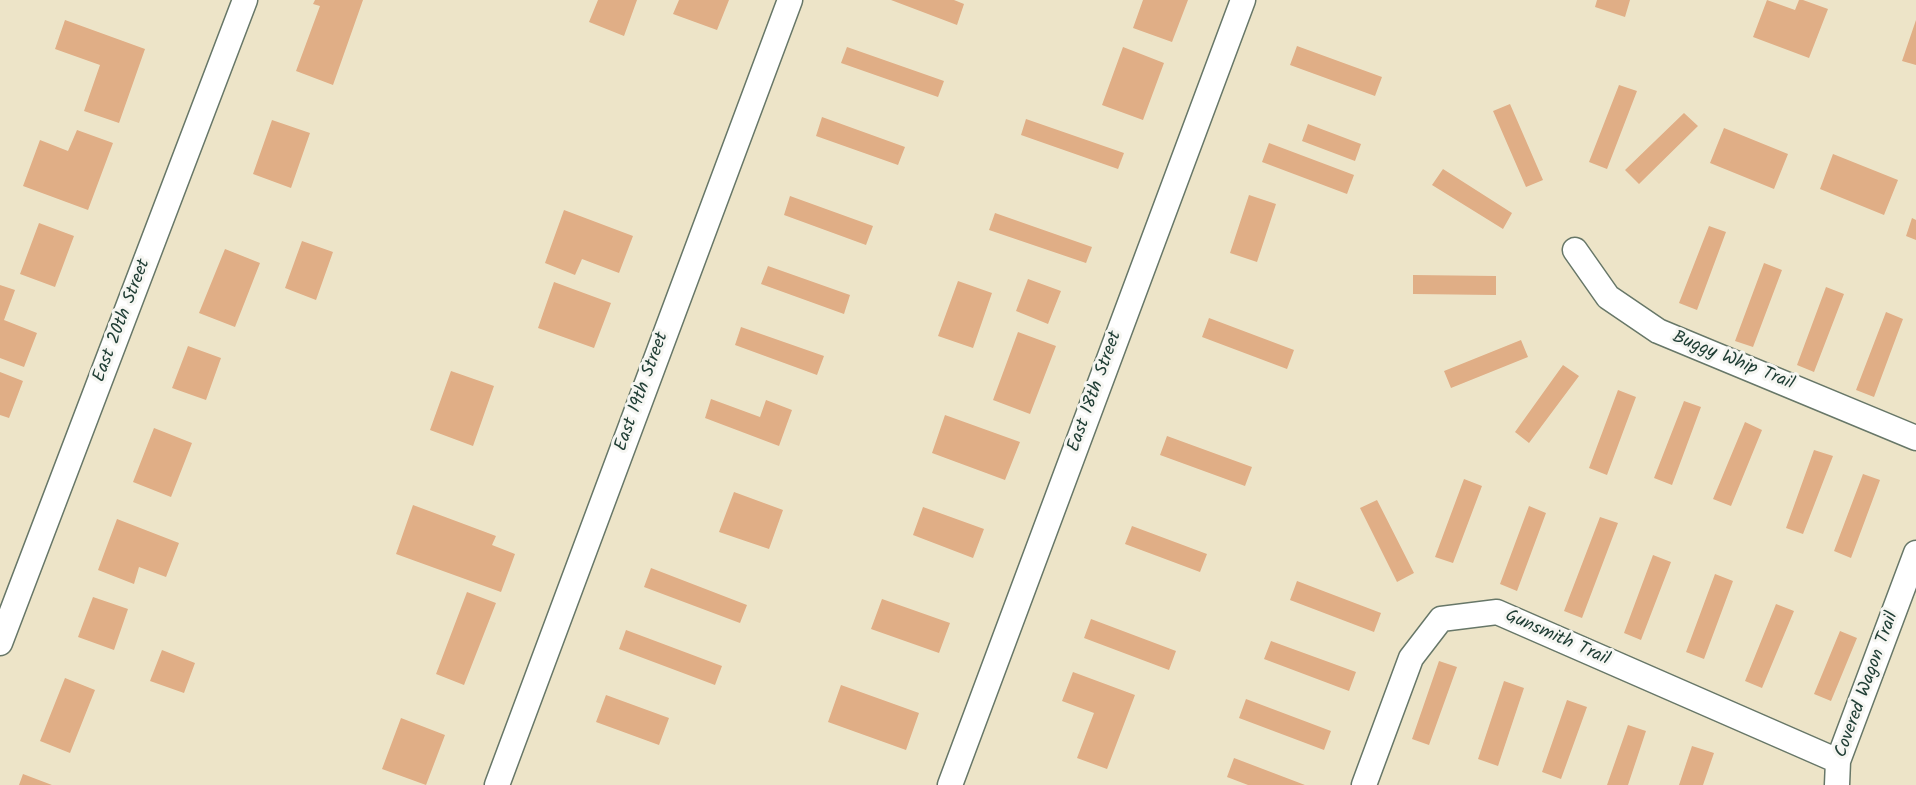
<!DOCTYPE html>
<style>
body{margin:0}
canvas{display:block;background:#ede4c8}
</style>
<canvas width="1916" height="785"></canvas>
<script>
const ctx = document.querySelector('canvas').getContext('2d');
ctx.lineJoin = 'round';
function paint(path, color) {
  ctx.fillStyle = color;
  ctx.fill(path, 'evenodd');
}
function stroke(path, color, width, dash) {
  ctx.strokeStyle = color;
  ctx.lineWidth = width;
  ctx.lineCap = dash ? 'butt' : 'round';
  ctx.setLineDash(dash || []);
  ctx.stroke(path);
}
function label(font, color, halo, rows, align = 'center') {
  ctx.font = font + ' Kalam,sans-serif';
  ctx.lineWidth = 6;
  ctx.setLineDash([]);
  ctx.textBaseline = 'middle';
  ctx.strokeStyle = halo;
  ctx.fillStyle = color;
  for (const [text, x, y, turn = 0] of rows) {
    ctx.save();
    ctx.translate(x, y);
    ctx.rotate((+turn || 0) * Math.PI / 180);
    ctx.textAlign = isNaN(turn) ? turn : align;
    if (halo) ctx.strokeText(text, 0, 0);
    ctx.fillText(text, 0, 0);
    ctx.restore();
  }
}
paint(new Path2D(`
 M315 0H363L333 85 296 71 320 6 313 4Z
 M598 0H637L624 36 589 22Z
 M679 0H729L717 30 673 14Z
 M891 0H954L964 4 957 25Z
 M1143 0H1188L1172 42 1133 28Z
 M1597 0H1630L1625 17 1595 7Z
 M1767 0 1795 10 1799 0H1803L1828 9 1809 58 1753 37Z
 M65 20 145 49 119 123 84 111 100 65 55 49Z
 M1916 20V65L1902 61Z
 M1297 46 1382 77 1375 96 1290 65Z
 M847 47 944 81 938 97 841 63Z
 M1123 47 1164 63 1143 120 1102 105Z
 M1619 85 1637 91 1607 169 1589 162Z
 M1510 104 1543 180 1526 187 1493 111Z
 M1684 113 1698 126 1639 184 1625 170Z
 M822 117 905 147 898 165 816 136Z
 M1026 119 1124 153 1118 169 1021 135Z
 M272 120 310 133 291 188 253 174Z
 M1308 124 1361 144 1355 161 1302 141Z
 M1724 128 1788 154 1774 189 1710 163Z
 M77 130 113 143 88 210 23 186 40 140 68 151Z
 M1269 143 1354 175 1347 194 1262 162Z
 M1833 154 1898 180 1884 215 1820 189Z
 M1443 169 1512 213 1503 229 1432 185Z
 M1249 195 1276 204 1257 262 1230 253Z
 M790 196 873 226 866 245 784 215Z
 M564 210 633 236 619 273 582 259 575 275 545 263Z
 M995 213 1092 247 1086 263 989 230Z
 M1912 218 1916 220V240L1906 236Z
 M39 223 74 236 55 287 20 274Z
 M1709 226 1726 232 1697 310 1679 303Z
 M302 241 333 252 316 300 285 288Z
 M225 249 260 263 235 327 199 313Z
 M1764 263 1782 270 1753 347 1735 341Z
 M768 266 850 295 844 314 761 284Z
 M1413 275 1496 276V295L1413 294Z
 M1028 279 1061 291 1048 324 1016 311Z
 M958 281 992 293 973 348 938 336Z
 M554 282 611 303 594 348 538 328Z
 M0 285 15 290 4 320 37 333 24 367 0 358Z
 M1826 287 1844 294 1814 372 1797 365Z
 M1886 312 1903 319 1874 397 1856 390Z
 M1209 318 1294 350 1287 369 1202 337Z
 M741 327 824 356 817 375 735 345Z
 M1018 332 1056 346 1030 414 993 400Z
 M1521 340 1528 357 1451 388 1444 371Z
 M188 346 221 358 206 400 172 388Z
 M1563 365 1579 376 1529 443 1515 432Z
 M451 371 494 386 473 446 430 430Z
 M0 372 23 381 9 418 0 415Z
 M1618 390 1636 397 1607 475 1589 468Z
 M711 399 760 417 766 400 792 410 779 446 705 418Z
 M1684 401 1701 407 1672 485 1654 478Z
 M945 415 1020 442 1005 480 932 453Z
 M1745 422 1762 430 1731 506 1713 499Z
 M154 428 192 443 171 497 133 482Z
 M1167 436 1252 467 1245 486 1160 455Z
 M1814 450 1833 456 1803 534 1786 528Z
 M1863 474 1880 480 1851 558 1834 551Z
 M1464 479 1482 486 1453 563 1435 557Z
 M734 492 783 510 769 549 719 532Z
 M1377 500 1414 573 1397 582 1360 508Z
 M413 505 496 536 492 545 515 554 501 592 396 554Z
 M1529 506 1546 513 1517 591 1500 584Z
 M923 507 984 529 973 558 913 535Z
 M1600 517 1618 523 1582 618 1564 611Z
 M117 519 179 543 166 577 139 567 134 584 98 570Z
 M1132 526 1207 554 1200 572 1125 544Z
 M1653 555 1671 562 1641 640 1624 633Z
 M651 568 747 605 740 623 644 587Z
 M1715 574 1733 581 1704 659 1686 652Z
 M1297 581 1381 613 1374 632 1290 600Z
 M467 592 496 603 464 685 436 674Z
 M93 597 128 609 114 650 78 637Z
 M882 599 950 623 939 653 871 629Z
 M1776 604 1794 611 1762 688 1745 681Z
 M1091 619 1176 651 1169 670 1084 638Z
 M626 630 722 666 715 685 619 649Z
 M1840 631 1857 638 1831 701 1814 694Z
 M1271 641 1356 672 1349 691 1264 659Z
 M162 650 195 663 184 693 150 681Z
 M1439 661 1457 667 1429 745 1412 739Z
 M1073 672 1135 695 1107 769 1077 758 1094 713 1062 701Z
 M65 678 95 690 70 753 40 741Z
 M1504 681 1524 688 1498 766 1478 759Z
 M841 685 919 713 906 750 828 722Z
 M606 695 669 718 659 745 596 722Z
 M1246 699 1331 731 1324 750 1239 718Z
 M1567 700 1587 707 1561 779 1542 772Z
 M401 718 445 735 426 785 382 769Z
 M1628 725 1646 731 1628 785H1607Z
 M1692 746 1714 753 1703 785H1679Z
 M1234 758 1305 785H1248L1227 777Z
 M23 774 52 785H19Z`), '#e0ae86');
const minor = new Path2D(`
 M1575 250 1608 297 1658 331 1916 438
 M0 643 245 0
 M497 785 790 0
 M950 785 1243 0
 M1364 785 1411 658 1441 619 1497 612 1838 761
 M1837 785 1838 761 1916 553`);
stroke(minor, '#677768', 27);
stroke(minor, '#fff', 24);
label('18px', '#1f3d34', '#f6f6f2', [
 ["East 20th Street",123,321,-69],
 ["Buggy Whip Trail",1733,362,22],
 ["East 19th Street",643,392,-70],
 ["East 18th Street",1096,392,-70],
 ["Gunsmith Trail",1557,639,24],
 ["Covered Wagon Trail",1868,685,-70]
]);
</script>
